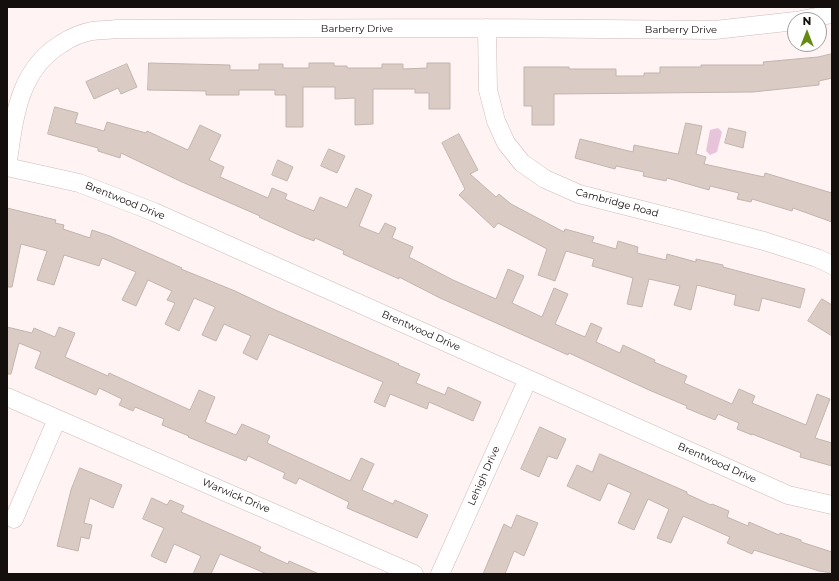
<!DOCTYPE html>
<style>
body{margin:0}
#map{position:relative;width:839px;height:581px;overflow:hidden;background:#fff4f3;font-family:Montserrat,sans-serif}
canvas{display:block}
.frame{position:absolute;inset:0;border:8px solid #140e0d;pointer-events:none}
.north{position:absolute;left:787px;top:12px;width:40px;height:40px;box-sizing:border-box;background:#fff;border:1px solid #a19f9e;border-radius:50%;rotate:0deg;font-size:11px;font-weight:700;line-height:16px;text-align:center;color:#140e0d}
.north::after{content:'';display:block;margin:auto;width:14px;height:18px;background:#658a13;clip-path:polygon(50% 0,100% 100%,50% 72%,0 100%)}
</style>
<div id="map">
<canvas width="839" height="581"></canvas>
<div class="frame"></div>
<div class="north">N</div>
</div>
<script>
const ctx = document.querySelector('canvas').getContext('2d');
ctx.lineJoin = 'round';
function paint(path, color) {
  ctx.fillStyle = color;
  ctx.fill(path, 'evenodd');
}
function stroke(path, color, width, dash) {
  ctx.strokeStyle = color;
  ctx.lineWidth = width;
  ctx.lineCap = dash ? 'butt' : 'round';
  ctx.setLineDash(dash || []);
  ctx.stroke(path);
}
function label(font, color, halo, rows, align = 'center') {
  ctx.font = font + ' Montserrat,sans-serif';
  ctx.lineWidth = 3;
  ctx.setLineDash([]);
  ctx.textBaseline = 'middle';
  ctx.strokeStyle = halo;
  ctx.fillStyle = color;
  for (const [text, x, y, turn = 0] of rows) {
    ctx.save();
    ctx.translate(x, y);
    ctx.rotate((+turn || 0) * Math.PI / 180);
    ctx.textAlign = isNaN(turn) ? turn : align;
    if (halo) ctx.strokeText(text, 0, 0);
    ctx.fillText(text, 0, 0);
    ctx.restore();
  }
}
paint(new Path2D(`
 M718 128 722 132 717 152 710 155 706 151 710 130Z`), '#e8c4db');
const building = new Path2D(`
 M832 54V78L819 81V85L753 92 554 94V125H532V106H524V67H569V69H616V76H644V73H660V67H701V65H764L763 62 818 57Z
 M149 63 230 65V70H259V64H283V68H309V63H334V66H347V68H382V64H403V69L427 68V63H450V109H429V93H415V89H373V124L355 125V98L335 99V87H303V127H286V95H275V90H239V95H206V91L148 90Z
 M127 64 137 87 121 94 118 88 94 99 86 82Z
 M55 107 78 113 75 123 104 131 107 122 146 133 147 131 188 150 200 125 221 135 209 160 224 167 220 177 268 198 272 188 287 194 285 199 314 211 320 197 347 208 356 188 372 195 359 226 379 234 385 223 396 228 392 238 413 247 409 257 453 280 496 299 508 269 524 276 512 303 542 317 554 288 568 294 555 324 585 337 591 323 602 328 596 342 620 353 623 345 655 360 654 362 687 376 684 383 732 404 739 389 755 396 752 403 806 425 817 394 830 399 815 438 832 443V466L800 457 801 453 752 434V435L737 429 739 423 718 414 715 420 686 408 687 406 649 390 569 353 568 355 440 298 399 277V279L343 254 344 251 315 238 314 241 301 236 259 217 260 216 182 182 121 153 120 158 98 151V148L48 134Z
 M686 123 702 126 696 154 706 157 704 164 764 177 765 173 832 193V222L793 208 792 211 752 199 751 202 737 199 739 193 710 186 709 190 667 178 666 181 643 176 644 172 616 166 615 169 575 158 580 139 633 152 634 145 678 154Z
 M729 128 746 132 743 148 725 143Z
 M459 134 478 170 470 174 496 197 499 194 511 204 564 232 565 229 594 237 592 242 616 249 618 241 638 247 637 253 666 260 667 254 696 262V259L723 265V267L805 289 800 308 762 298 759 311 734 305 736 295 697 285 691 310 674 305 680 286 649 279 642 307 627 304 633 278 592 266 594 259 566 251 555 281 538 275 547 249 498 223 494 228 459 195 465 189 442 143Z
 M329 149 345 156 337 173 321 166Z
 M278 160 293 167 287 181 272 175Z
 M7 208 56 220 55 223 64 225 63 229 90 238 92 230 110 236 182 268 181 269 235 291 273 309 399 364 398 365 420 374 416 383 445 395 448 387 481 402 473 421 429 402 427 409 390 394 385 407 374 402 383 382 269 334 257 360 243 353 251 336 224 324 216 341 202 335 215 307 194 298 179 331 165 324 175 303 167 300 172 291 148 280 136 306 122 300 136 272 102 258 99 266 64 255 54 285 37 280 47 251 21 244 12 287H7Z
 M822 299 832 305V336L808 321Z
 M7 327 32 333 34 328 55 337 59 327 75 333 65 357 108 376 109 373 190 410 199 390 215 397 205 422 236 435 242 424 270 436 267 443 350 481 361 458 374 464 362 490 393 504 395 500 428 515 417 538 347 508 349 502 299 478 296 484 283 478 285 473 248 456 246 461 188 437 189 436 162 425 164 419 135 407 133 411 119 405 122 399 99 388 96 395 35 368 41 352 19 343 11 374H7Z
 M540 427 566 439 557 459 548 456 539 477 521 469Z
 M600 454 687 492V494L711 505 712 504 729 511 727 517 748 526 749 522 779 535 780 533 801 540V542L832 552V573L819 571 754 550 752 554 727 543 730 537 683 516 671 543 657 538 669 509 648 499 634 530 618 523 631 493 608 483 600 501 567 486 577 465 592 472Z
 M80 468 122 485 113 508 90 498 84 523 92 525 89 539 81 537 78 551 57 546 71 490Z
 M152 498 167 505 170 500 184 506 181 512 261 547 259 551 288 564 289 561 319 574H267L220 554 211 574H193L201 556 174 544 166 563 151 556 164 528 143 519Z
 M517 515 538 523 524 556 514 551 505 574H483L504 524 511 528Z`);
paint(building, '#dbcbc5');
stroke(building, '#c3b3ad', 1);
const minor = new Path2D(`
 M801 20 832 14
 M487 28 488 90 496 121 506 143 522 163 545 179 579 194 764 241 817 258 832 265
 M7 167 79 183 154 212 788 495 832 505
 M7 167C14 121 17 71 61 44 70 38 81 33 92 31 100 30 109 30 117 29L487 28 715 30 795 21
 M7 397 414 574
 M14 519 57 419
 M440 574 528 379`);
stroke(minor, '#cdbcba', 19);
stroke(minor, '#fff', 18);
label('10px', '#140e0d', '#fff', [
 ["Barberry Drive",357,29],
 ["Barberry Drive",681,30],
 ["Brentwood Drive",125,201,22],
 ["Cambridge Road",617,203,15],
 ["Brentwood Drive",421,331,24],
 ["Brentwood Drive",717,463,24],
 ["Lehigh Drive",484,476,-66],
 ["Warwick Drive",236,496,23]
]);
</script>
